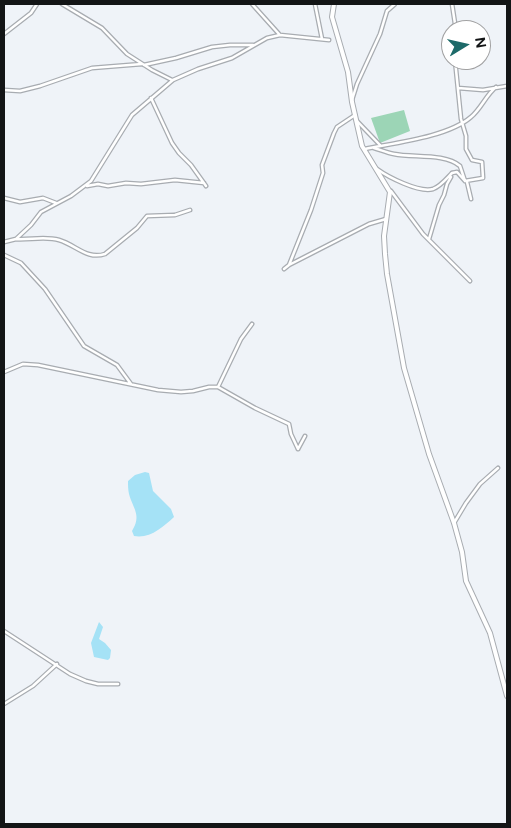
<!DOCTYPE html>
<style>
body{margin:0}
#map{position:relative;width:511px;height:828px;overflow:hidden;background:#eff3f8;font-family:Figtree,sans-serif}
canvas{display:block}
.frame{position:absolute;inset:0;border:5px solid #131516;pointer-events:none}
.north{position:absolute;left:441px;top:20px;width:50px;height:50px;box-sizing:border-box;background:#fff;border:1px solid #a1a1a2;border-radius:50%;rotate:81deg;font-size:14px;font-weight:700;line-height:20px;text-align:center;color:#131516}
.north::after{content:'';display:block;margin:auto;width:18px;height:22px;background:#1d6a69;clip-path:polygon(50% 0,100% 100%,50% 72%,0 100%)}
</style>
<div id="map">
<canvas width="511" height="828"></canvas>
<div class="frame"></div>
<div class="north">N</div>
</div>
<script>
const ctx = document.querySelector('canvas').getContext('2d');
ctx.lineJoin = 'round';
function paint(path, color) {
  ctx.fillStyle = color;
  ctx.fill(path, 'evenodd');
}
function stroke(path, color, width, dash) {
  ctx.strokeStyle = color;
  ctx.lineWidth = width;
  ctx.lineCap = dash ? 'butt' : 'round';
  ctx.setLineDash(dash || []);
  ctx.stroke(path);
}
paint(new Path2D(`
 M404 110 410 131 380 143 371 118Z`), '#9cd5b6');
paint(new Path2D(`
 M145 472 149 473 153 491 171 509 174 517C163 527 150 539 134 536L132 531C142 515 133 509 129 494 128 490 128 485 128 481L135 475Z
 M99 622 103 627 99 639 105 643 111 650 110 658 108 660 94 657 91 643Z`), '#a5e2f6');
const minor = new Path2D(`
 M62 4 102 28 127 54 152 70 172 80
 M252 4 279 34
 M315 4 322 39
 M452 4 456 30
 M4 34 31 13 37 4
 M144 65 176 58 212 47 230 45H253
 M458 88 483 90 507 86
 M4 90 20 91 40 86 92 68 142 64
 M151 98 172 143 179 153 191 165 206 186
 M352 100 357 84 380 34 387 11 395 4
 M356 120 380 145
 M374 148C381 150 387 153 394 154 413 158 445 153 460 166L465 181
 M365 149C394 143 448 137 471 117 481 109 486 95 496 87
 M377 169C388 177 419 193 433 189 441 186 447 178 452 173
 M452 173 457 172 465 181 483 178 482 162 472 160 466 149V136L461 119 455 60
 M467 182 471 199
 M87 186 98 184 108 186 126 183 141 184 175 180 204 183
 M391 191 423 234 470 281
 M4 198 20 202 43 198 56 203
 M16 239C29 240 46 236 59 240 76 245 87 260 105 254L137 228 147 216 175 215 190 210
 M429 239 439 205 444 195 447 184 451 177
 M4 242 16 239 31 225 41 212 71 196 91 181 132 115 173 80 198 69 232 58 267 38 280 35 329 40
 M4 255 21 263 45 289 84 346 117 365 131 384
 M289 265 311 210 323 173 322 165 334 133 337 127 355 115
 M284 269 289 265 369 224 386 219
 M4 372 23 364 38 365 158 390 181 392 193 391 209 387H218L255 408 289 424 291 434 298 449
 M218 387 241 339 252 324
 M298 449 305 436
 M454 523 466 503 480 484 498 468
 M4 631 70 674 86 681 98 684H118
 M4 704 33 686 57 664`);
const tertiary = new Path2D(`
 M334 4 332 17 348 72 352 102 362 146 390 192 384 236 385 254 387 274 404 368 429 454 454 523 462 552 466 581 490 633 507 696`);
stroke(minor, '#a8acb1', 5);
stroke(tertiary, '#a8acb1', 6);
stroke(minor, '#fff', 2.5);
stroke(tertiary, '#fff', 4);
</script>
